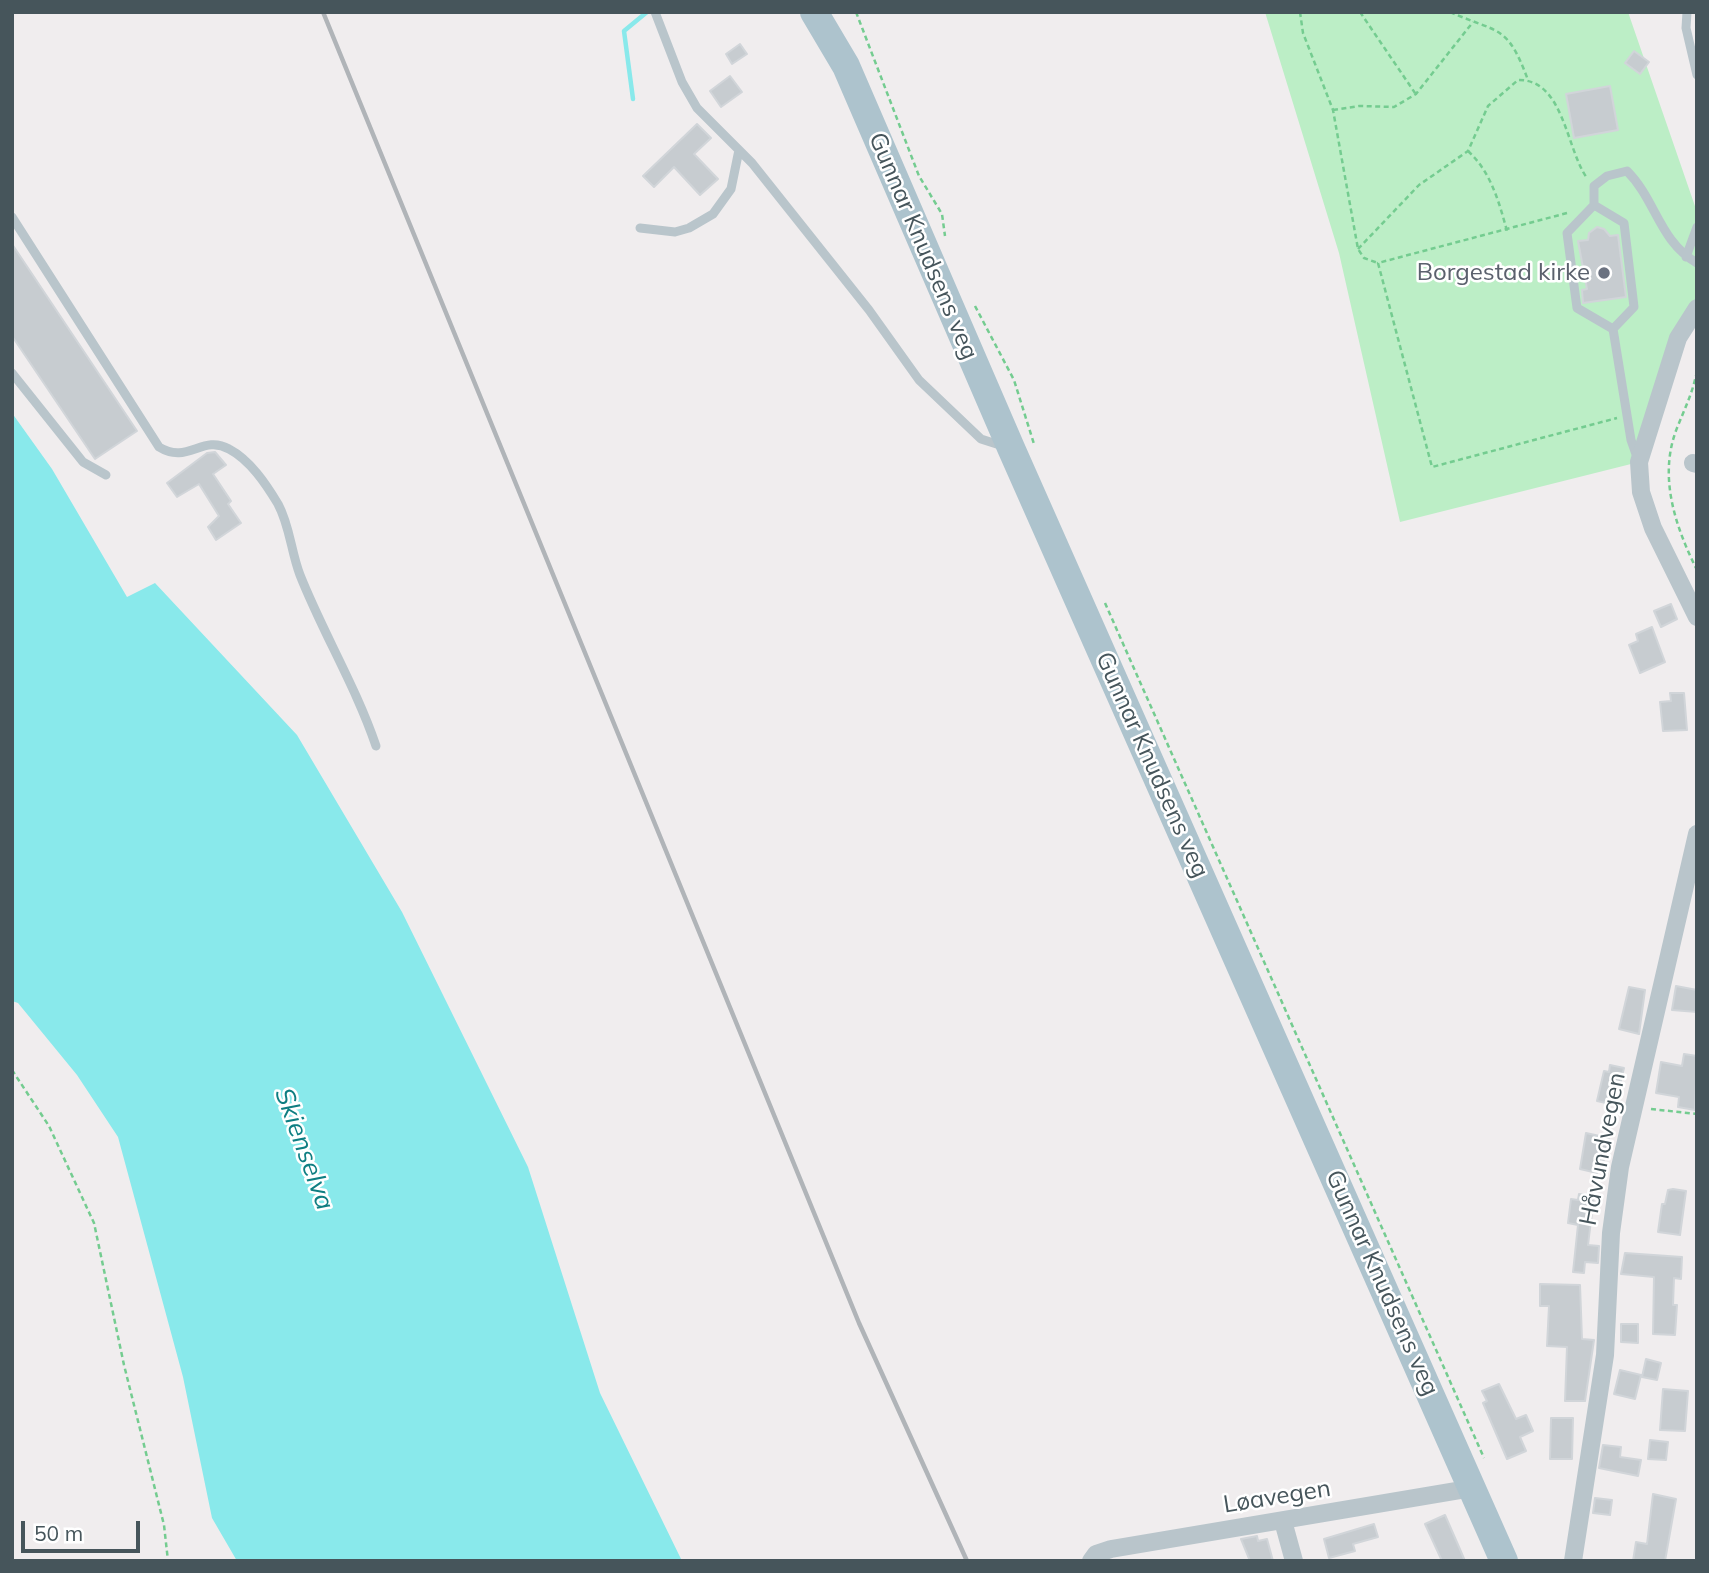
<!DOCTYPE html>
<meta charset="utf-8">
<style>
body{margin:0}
#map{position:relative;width:1709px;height:1573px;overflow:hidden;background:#f0edee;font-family:Mulish,sans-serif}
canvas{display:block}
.frame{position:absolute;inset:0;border:14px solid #46555b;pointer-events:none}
.scale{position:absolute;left:21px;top:1521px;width:119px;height:32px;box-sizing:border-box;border:4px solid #46555b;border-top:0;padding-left:9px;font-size:21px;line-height:24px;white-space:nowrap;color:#46555b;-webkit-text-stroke:5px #fff;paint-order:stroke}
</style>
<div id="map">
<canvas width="1709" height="1573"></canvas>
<div class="frame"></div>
<div class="scale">50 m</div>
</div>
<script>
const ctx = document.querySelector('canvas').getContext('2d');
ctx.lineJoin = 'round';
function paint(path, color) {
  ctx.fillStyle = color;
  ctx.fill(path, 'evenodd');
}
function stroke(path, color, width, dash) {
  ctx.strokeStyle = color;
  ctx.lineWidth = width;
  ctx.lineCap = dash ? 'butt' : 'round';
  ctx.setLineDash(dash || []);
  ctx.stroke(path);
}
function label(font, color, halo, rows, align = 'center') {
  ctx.font = font + ' Mulish,sans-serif';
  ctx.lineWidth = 5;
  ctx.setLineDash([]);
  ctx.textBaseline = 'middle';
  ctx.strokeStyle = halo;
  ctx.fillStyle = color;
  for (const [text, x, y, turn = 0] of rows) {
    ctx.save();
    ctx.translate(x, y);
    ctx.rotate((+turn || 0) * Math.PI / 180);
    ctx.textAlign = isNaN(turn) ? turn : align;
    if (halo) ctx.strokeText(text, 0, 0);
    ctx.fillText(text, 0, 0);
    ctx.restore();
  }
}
paint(new Path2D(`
 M1265 12H1628L1697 212V308L1639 462 1400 522 1339 253Z`), '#bceec6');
paint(new Path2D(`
 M12 413 52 469 127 597 155 583 297 735 402 912 528 1167 600 1393 682 1561H237L212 1518 183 1377 118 1137 77 1075 18 1003 12 1001Z`), '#89e9eb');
stroke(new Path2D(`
 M633 99 624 31 647 12`), '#89e9eb', 4.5);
const building = new Path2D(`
 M740 44 747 54 732 64 726 54Z
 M1634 51 1649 62 1640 74 1625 63Z
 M730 76 742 92 721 107 710 91Z
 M1610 86 1618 130 1574 138 1566 94Z
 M697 124 711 138 694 154 718 179 700 195 674 167 654 187 643 176Z
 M1597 227 1604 229 1610 236 1618 235 1626 297 1583 303 1582 290 1587 289 1578 241 1588 240 1589 233Z
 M12 244 137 431 95 459 12 336Z
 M215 452 226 465 213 474 231 501 228 504 241 523 216 540 208 527 219 516 199 484 177 497 167 483 207 453Z
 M1671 604 1677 619 1661 627 1654 611Z
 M1652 627 1665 662 1640 673 1629 645 1638 641 1636 634Z
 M1670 693H1684L1687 730 1663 731 1660 702 1671 701Z
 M1676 986 1697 990V1012L1672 1010Z
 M1629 987 1645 990 1639 1034 1619 1029Z
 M1684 1054 1697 1056 1695 1110 1678 1107 1679 1097 1656 1093 1661 1062 1682 1066Z
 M1610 1065 1624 1068 1615 1105 1597 1101 1604 1071 1609 1072Z
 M1586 1133 1609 1138 1604 1160 1600 1159 1597 1173 1580 1169Z
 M1673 1189 1686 1191 1680 1235 1658 1232 1662 1204H1665L1668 1190Z
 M1579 1194 1594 1196 1588 1245 1599 1246 1598 1263 1585 1262 1584 1273 1573 1272 1578 1225 1568 1223 1571 1199 1578 1200Z
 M1625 1253 1682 1257 1681 1279 1674 1278 1673 1305H1677L1675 1335 1653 1334 1654 1277 1621 1274Z
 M1540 1284 1580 1285 1582 1339 1594 1340 1585 1401H1565L1567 1347 1547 1346 1549 1306H1540Z
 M1621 1324H1638V1343L1621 1342Z
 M1646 1359 1661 1363 1657 1380 1642 1377Z
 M1620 1370 1641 1375 1635 1399 1614 1394Z
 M1499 1384 1516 1419 1526 1415 1533 1431 1520 1437 1526 1451 1507 1459 1483 1403 1487 1401 1482 1391Z
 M1663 1389 1688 1391 1685 1431 1660 1430Z
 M1551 1418H1573L1572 1459H1550Z
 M1650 1440 1668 1442 1666 1460 1648 1459Z
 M1603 1445 1621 1447 1620 1457 1641 1460 1638 1476 1599 1468Z
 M1653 1494 1676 1499 1665 1561H1633L1636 1542 1647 1544Z
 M1595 1498 1612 1500 1610 1515 1593 1513Z
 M1445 1515 1459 1547 1465 1561H1442L1425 1524Z
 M1374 1524 1378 1537 1353 1544 1355 1551 1329 1558 1324 1539Z
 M1257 1536 1258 1541 1267 1539 1273 1561H1250L1241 1539Z`);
paint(building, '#c7ccd0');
stroke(building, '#d1d5d9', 2);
stroke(new Path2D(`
 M856 12 919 176 942 214 945 236
 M1300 12 1303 33 1333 110 1358 249 1364 258 1378 263
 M1360 12 1415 93
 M1450 12C1500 34 1507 24 1528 80
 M1333 110 1359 106 1394 107 1416 94 1473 22
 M1468 151C1491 172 1499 202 1507 231
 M1567 213 1378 263 1432 467 1617 418
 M1358 249 1419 185 1468 151 1488 106 1518 80C1564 79 1566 149 1587 178
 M975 306 1014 380 1034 444
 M1697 371C1693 392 1685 408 1677 428 1658 476 1675 526 1697 570
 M1105 603 1484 1458
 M12 1070 49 1126 94 1223 124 1365 164 1525 168 1561
 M1651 1109 1697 1114`), '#74cc90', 2.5, [5, 3.5]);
stroke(new Path2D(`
 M655 12 682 82 697 108 752 163 869 310 919 380 981 439 1006 447
 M1687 12 1686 28 1697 75
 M1594 205 1624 223 1634 307 1613 329 1577 308 1567 233 1594 205V186L1607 176 1627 171C1656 200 1659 241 1697 263
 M12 217 159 447C188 465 202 434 229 449 250 460 266 484 278 504 290 526 291 552 300 575 323 633 356 687 376 746
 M640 228 675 232 689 228 713 214 731 189 739 150
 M1686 257 1697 227
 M1613 329 1631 440 1637 457
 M12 373 83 462 106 475`), '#b9c5cb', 9);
stroke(new Path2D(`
 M1697 308 1678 338 1639 462 1641 492 1653 528 1697 617
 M1693 463 1697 464
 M1283 1521 1294 1561
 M1091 1561 1096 1554 1111 1549 1473 1488
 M1573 1561 1605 1355 1611 1233 1620 1167 1697 834`), '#b9c5cb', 18);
stroke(new Path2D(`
 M814 12 846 66 1011 448 1504 1561`), '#adc3cd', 28);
stroke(new Path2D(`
 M323 12 859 1323 967 1561`), '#b0b4b8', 4.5);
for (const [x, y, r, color] of [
 [1604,273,7,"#6b7280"]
]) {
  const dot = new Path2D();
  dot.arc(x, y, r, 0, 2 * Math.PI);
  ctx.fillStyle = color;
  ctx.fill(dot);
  stroke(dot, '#fff', 2.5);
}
label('24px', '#46555b', '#fff', [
 ["Gunnar Knudsens veg",923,246,67],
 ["Gunnar Knudsens veg",1152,765,66],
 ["Håvundvegen",1603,1149,-79],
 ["Gunnar Knudsens veg",1382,1283,66],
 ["Løavegen",1277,1497,-9]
]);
label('24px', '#5b616d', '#fff', [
 ["Borgestad kirke",1590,273]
], 'right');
label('italic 26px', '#0e7e82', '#fff', [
 ["Skienselva",304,1149,70]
]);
</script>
